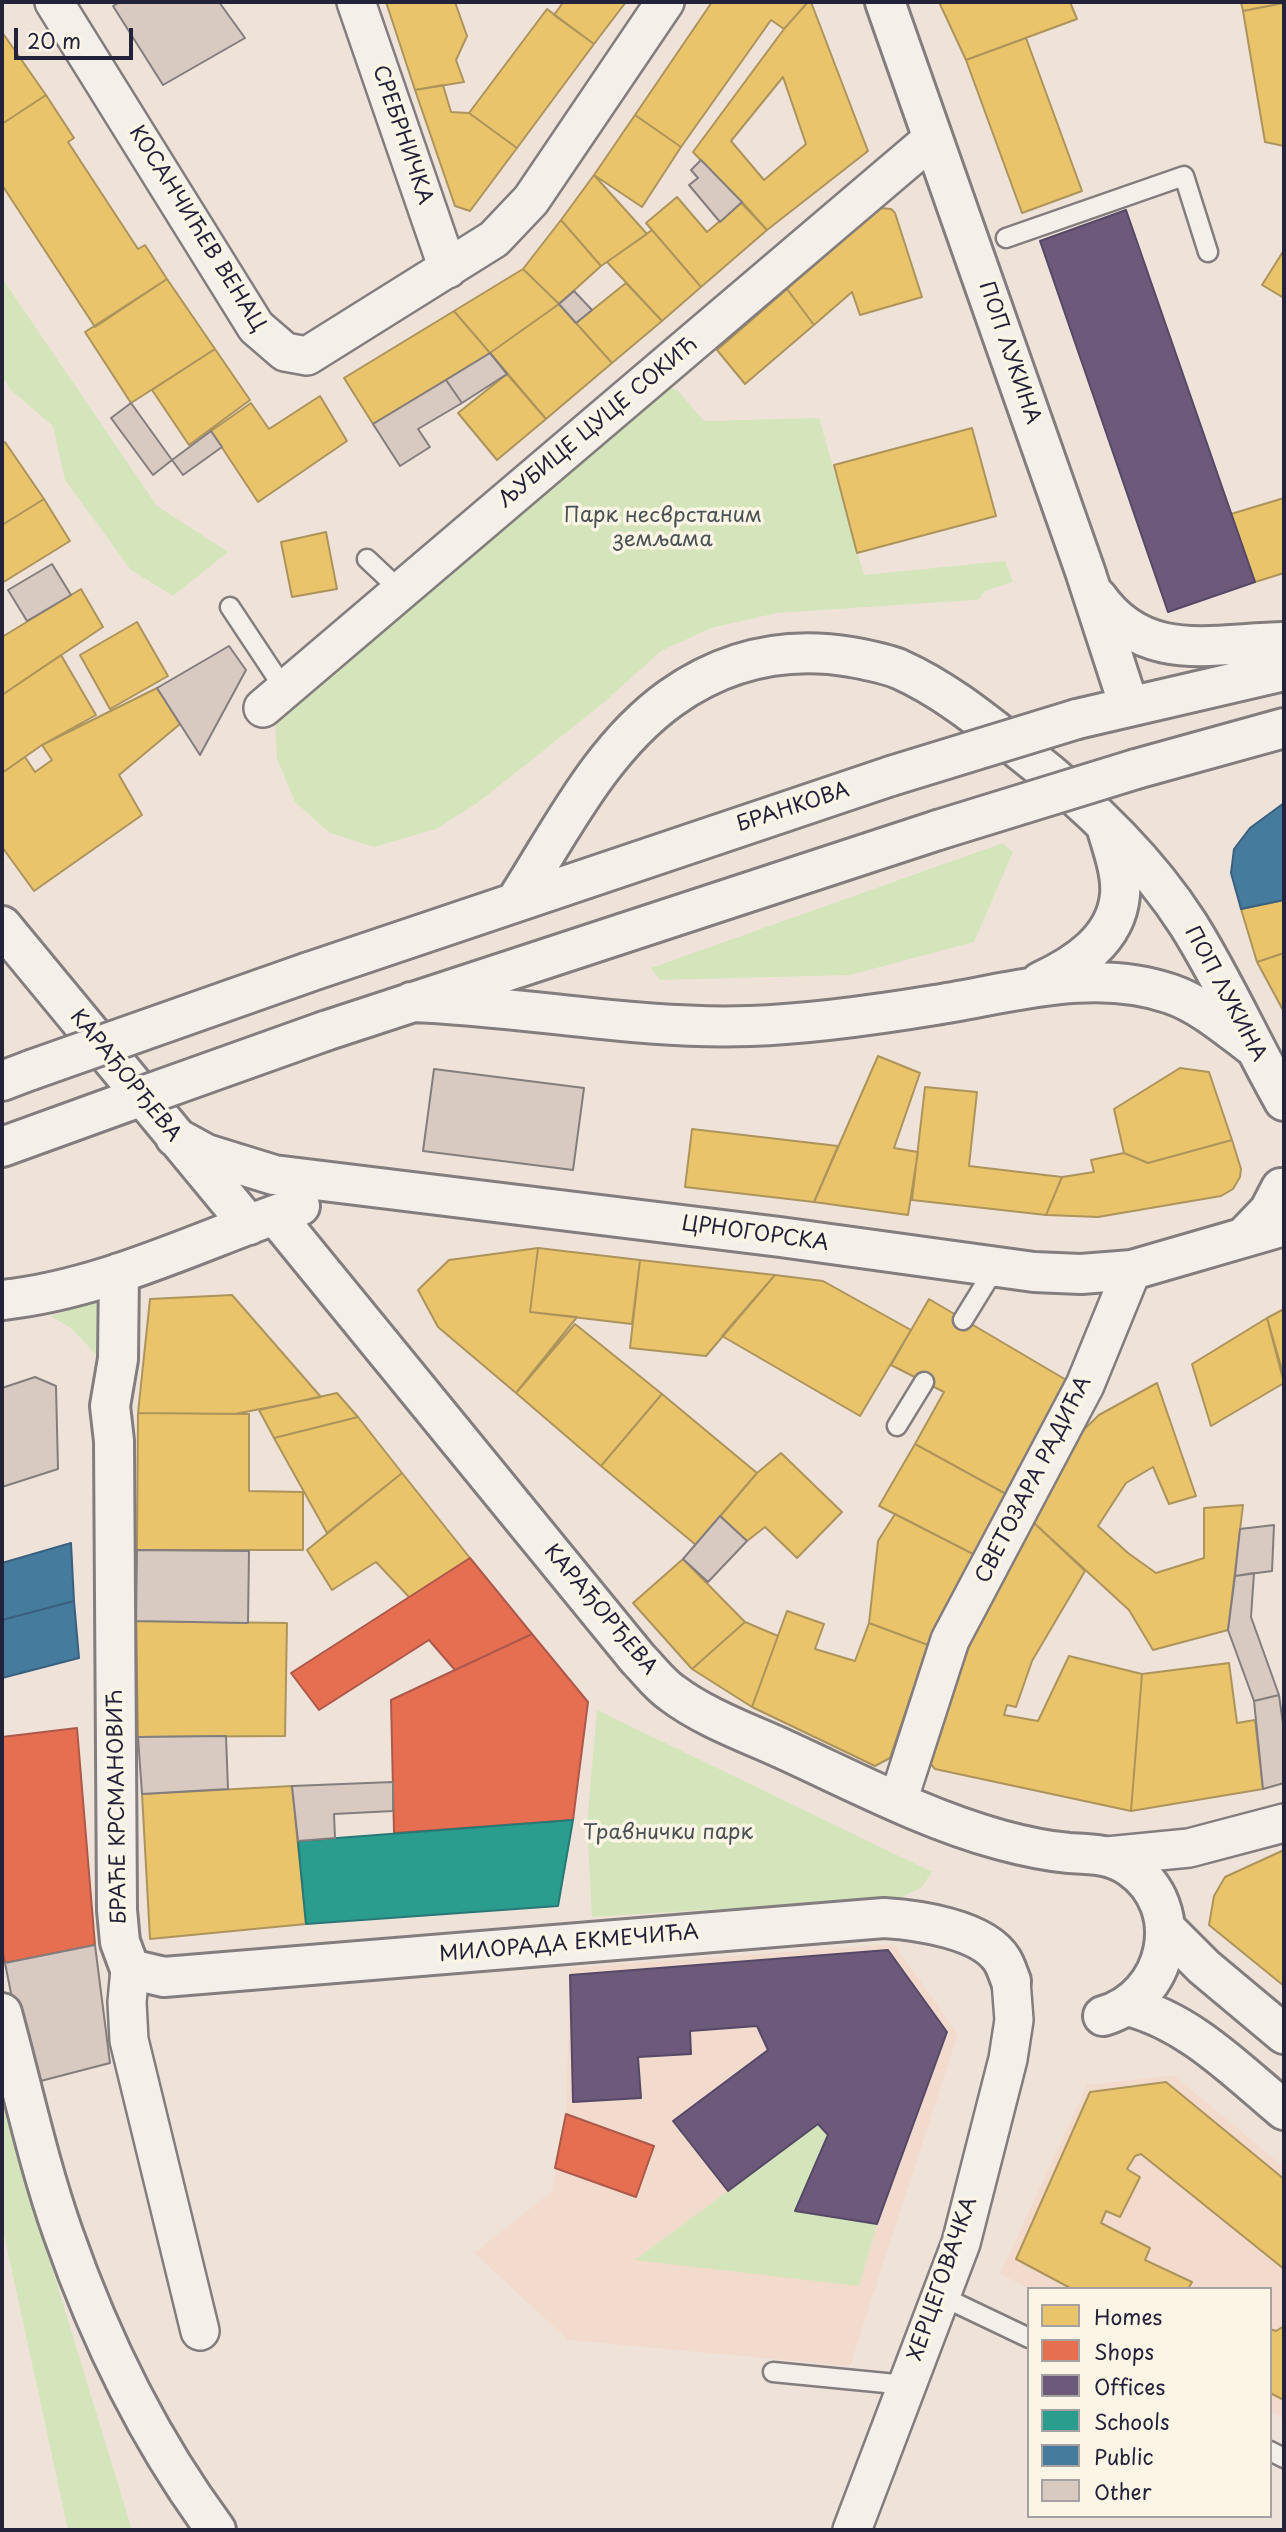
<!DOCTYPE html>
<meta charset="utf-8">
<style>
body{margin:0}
#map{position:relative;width:1286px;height:2532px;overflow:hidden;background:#efe3d9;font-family:"Playpen Sans",sans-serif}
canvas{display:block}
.frame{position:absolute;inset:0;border:4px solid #22223b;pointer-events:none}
.legend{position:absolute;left:1027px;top:2287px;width:245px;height:231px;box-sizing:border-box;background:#fcf5e5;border:2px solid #a5a1a1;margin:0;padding:9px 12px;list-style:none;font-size:21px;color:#22223b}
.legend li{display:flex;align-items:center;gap:14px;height:35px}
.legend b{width:35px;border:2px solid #a5a1a1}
.scale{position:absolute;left:14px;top:28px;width:119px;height:32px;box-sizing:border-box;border:4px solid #22223b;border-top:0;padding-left:9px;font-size:21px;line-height:24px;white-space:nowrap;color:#22223b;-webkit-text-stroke:5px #fcf5e5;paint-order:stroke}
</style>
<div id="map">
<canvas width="1286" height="2532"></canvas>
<div class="frame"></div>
<ul class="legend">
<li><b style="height:19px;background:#e9c46a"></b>Homes</li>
<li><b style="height:19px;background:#e76f51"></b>Shops</li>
<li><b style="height:19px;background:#6d597a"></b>Offices</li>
<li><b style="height:19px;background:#2a9d8f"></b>Schools</li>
<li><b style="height:19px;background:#457b9d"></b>Public</li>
<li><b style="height:19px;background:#d8c9c1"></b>Other</li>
</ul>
<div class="scale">20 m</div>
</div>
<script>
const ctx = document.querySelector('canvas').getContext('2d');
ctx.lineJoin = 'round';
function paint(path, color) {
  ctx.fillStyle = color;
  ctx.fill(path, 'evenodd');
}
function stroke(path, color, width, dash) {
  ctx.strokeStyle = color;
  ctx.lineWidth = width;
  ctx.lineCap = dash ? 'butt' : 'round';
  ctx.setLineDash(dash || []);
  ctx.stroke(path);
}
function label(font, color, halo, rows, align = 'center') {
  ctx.font = font + ' "Playpen Sans",sans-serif';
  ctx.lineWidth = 7;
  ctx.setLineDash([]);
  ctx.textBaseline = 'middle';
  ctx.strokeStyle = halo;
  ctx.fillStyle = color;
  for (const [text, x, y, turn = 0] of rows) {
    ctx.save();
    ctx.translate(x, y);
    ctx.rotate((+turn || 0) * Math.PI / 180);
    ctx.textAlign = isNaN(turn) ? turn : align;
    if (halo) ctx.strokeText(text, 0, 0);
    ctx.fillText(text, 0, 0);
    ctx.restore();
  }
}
paint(new Path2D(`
 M894 1944 958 2034 850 2366 568 2340 474 2253 552 2191 566 2114 570 1968Z
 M1174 2075 1284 2167V2419L1270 2412V2289H1029L1000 2274 1087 2085Z`), '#f2dbcd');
paint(new Path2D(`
 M2 278 157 506 228 552 173 596 131 570 65 480 53 426 12 391 2 377Z
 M659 385 677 390 704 421 819 418 864 575 1005 561 1013 582 985 591 979 599 973 600 777 613 711 628 661 651 602 704 480 801 436 829 374 847 330 833 295 802 277 759 275 715Z
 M1003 843 1013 852 974 942 850 975 660 980 651 968Z
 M105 1298V1364L72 1329 51 1316Z
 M597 1710 932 1872 921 1888 899 1898 592 1917 587 1823Z
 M2 2103 132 2530H68L2 2225Z
 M818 2124 828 2135 796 2211 877 2224 859 2286 635 2260Z`), '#d4e5bb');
const homes = new Path2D(`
 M386 2H455L467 36 456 60 464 82 415 90Z
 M559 2H626L594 44 554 15 562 4Z
 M712 2H808L784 29 771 20 681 147 635 115Z
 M808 2H811L868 151 767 230 693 152 784 29ZM783 77 806 144 764 180 731 141Z
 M939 2H1070L1077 19 966 60Z
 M1241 2H1284V3L1243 11Z
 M1284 3V146L1265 142 1243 11Z
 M547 9 594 44 517 148 469 113Z
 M2 32 46 95 2 124Z
 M1026 38 1082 191 1022 213 966 60Z
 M443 85 451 112 469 113 517 148 470 211 455 206 415 90Z
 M46 95 74 138 68 142 138 249 145 245 167 279 95 327 2 185V124Z
 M635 115 681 147 642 207 594 175Z
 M594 175 647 234 601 266 561 220Z
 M677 197 707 232 742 202 767 230 701 287 646 223Z
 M880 208 891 209 895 213 922 297 860 315 852 292 814 325 787 289Z
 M561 220 601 266 559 304 523 269Z
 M652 230 701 287 662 321 607 262Z
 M1284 250V298L1262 285Z
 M523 269 559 304 490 353 454 311Z
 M167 279 215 349 131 403 85 332Z
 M626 283 662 321 612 363 576 323Z
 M787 289 814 325 745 384 717 350Z
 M559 304 612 363 546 419 490 353Z
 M454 311 490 353 373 424 344 378Z
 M215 349 250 400 189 445 152 390Z
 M507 374 546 419 497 460 458 413Z
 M320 396 347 441 258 502 211 431 251 403 269 429Z
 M972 428 996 516 857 553 834 465Z
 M5 442 44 499 2 525V444Z
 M1284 498V573L1255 582 1231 514Z
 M44 499 70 541 2 583V525Z
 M326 532 337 589 292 597 281 542Z
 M81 589 103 627 2 695V637Z
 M137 622 168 676 110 709 80 655Z
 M61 655 96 715 42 745 2 773V695Z
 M157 688 180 724 119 775 142 815 34 891 2 847V773L25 757 35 772 52 760 42 745Z
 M1284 900V953L1257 962 1241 909Z
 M1284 953V1012L1257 962Z
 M878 1056 920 1073 894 1148 918 1152 908 1215 814 1202Z
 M1180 1068 1209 1072 1232 1140 1148 1163 1124 1153 1114 1109Z
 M925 1087 977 1092 969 1166 1062 1177 1046 1215 912 1200Z
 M692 1129 838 1146 814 1202 685 1187Z
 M1232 1140 1241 1169 1240 1177 1233 1189 1221 1196 1098 1217 1046 1215 1062 1177 1094 1172 1091 1160 1124 1153 1148 1163Z
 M538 1248 530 1312 577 1317 516 1393 438 1327 418 1290 449 1260Z
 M538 1248 640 1260 632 1324 530 1312Z
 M640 1260 775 1275 706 1356 630 1348Z
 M775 1275 823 1281 911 1330 860 1416 722 1336Z
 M232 1295 321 1397 235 1414 138 1413 150 1299Z
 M929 1299 1068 1381 1006 1494 915 1444 944 1392 891 1365Z
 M1284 1309V1368L1282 1370 1267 1318Z
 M1267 1318 1284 1383 1211 1426 1192 1364Z
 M575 1324 662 1394 601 1466 516 1393Z
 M1157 1383 1196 1496 1169 1504 1153 1467 1126 1483 1098 1526 1128 1553 1156 1573 1204 1558V1508L1243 1505 1228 1630 1153 1650 1129 1610 1033 1522 1074 1439 1099 1415Z
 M337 1393 358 1417 274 1438 259 1410Z
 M662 1394 757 1473 696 1545 601 1466Z
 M138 1413 249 1414V1491L303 1492V1550H137Z
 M358 1417 402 1473 327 1533 274 1438Z
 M915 1444 1006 1494 975 1555 879 1506Z
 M781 1453 842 1512 797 1558 765 1527 747 1541 720 1516 757 1473Z
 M402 1473 470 1558 410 1598 376 1562 332 1590 307 1550Z
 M895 1514 975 1555 928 1645 869 1623 878 1541Z
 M1033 1522 1085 1571 1032 1661 1016 1707 1007 1705 1004 1715 1038 1721 1069 1656 1142 1674 1131 1811 935 1769 928 1761 936 1731 974 1634Z
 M683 1559 745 1622 692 1669 633 1603Z
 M787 1611 824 1624 815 1649 855 1661 869 1623 928 1645 890 1758 875 1766 752 1707Z
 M136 1621 287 1623 285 1736 138 1737Z
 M745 1622 778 1636 752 1707 692 1669Z
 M1229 1663 1237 1723 1255 1720 1263 1789 1131 1811 1142 1674Z
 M292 1786 306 1924 150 1939 142 1794Z
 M1284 1850V1986L1209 1925 1214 1896 1225 1877Z
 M1166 2082 1284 2179V2269L1141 2154 1135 2156 1127 2169 1140 2177 1120 2217 1106 2211 1101 2223 1150 2248 1145 2260 1192 2282 1188 2289H1072L1016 2259 1090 2092Z
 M1284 2326V2400L1270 2393V2329L1276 2331Z`);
paint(homes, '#e9c46a');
stroke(homes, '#ad935c', 2);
const shops = new Path2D(`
 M470 1558 532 1634 455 1670 429 1640 319 1710 291 1673Z
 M532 1634 588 1702 573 1820 394 1833 391 1700Z
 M77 1728 95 1945 5 1963 2 1948V1737Z
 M566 2114 654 2146 636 2197 555 2168Z`);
paint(shops, '#e76f51');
stroke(shops, '#ac584a', 2);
const offices = new Path2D(`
 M1126 210 1255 582 1168 612 1040 241Z
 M888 1950 947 2032 877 2224 795 2211 828 2135 818 2124 728 2191 673 2121 768 2050 757 2026 690 2031 691 2054 638 2057 641 2098 573 2102 570 1975Z`);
paint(offices, '#6d597a');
stroke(offices, '#564867', 2);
const schools = new Path2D(`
 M573 1820 558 1906 306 1924 298 1841Z`);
paint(schools, '#2a9d8f');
stroke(schools, '#287876', 2);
const public = new Path2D(`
 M1284 803V900L1241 909 1231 873 1234 849 1250 828Z
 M71 1543 74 1601 2 1620V1563Z
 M74 1601 79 1658 2 1678V1620Z`);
paint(public, '#457b9d');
stroke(public, '#3a6080', 2);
const building = new Path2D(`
 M120 2H219L245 38 163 85 113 6Z
 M701 160 742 202 720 222 689 185 698 178 691 170Z
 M574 291 592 310 576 323 559 304Z
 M490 353 507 374 462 403 446 380Z
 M446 380 462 403 418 429 430 447 400 466 373 424Z
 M131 403 172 460 153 475 111 418Z
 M211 431 222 447 183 475 172 460Z
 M52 564 71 595 27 621 8 590Z
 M229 646 246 670 200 755 157 688Z
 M434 1069 584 1088 573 1170 423 1151Z
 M35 1377 56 1386 58 1469 2 1487V1388Z
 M720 1516 747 1541 708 1582 683 1559Z
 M1274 1525 1272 1571 1235 1576 1240 1529Z
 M137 1550 249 1551 248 1623 136 1621Z
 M1254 1573 1251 1617 1279 1695 1254 1701 1228 1630 1235 1576Z
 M1279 1695 1284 1731V1783L1263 1789 1254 1701Z
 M226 1736 228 1789 142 1794 138 1737Z
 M393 1782V1811L334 1814 335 1838 298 1841 292 1786Z
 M95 1945 110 2063 29 2084 5 1963Z`);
paint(building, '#d8c9c1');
stroke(building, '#837d7e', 2);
const lane = new Path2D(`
 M1006 238 1184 176 1208 252
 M367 559 401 591
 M230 607 285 690
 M963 1320 995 1268
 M897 1426 924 1382
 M941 2296 1029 2338
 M773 2372 906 2385
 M1270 2451 1284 2458`);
const street = new Path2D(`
 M54 2 256 327 285 352 307 356 494 239 531 200 665 2
 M356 2 448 269
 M263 708 933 138
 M898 1801 950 1640 1085 1385 1132 1270
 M1107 1856 1189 1848 1284 1823
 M130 1969 127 2002 129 2040 200 2331
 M852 2530 961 2243 1008 2059 1014 2020 1011 1981`);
const secondary = new Path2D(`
 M885 2 1085 571 1129 706
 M1097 597C1145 665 1213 643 1284 642
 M1077 719 1284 671
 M1136 769 1284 728
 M516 901C561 831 601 748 671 698 726 659 785 646 851 657 867 660 884 663 899 669 944 689 983 721 1021 751 1083 799 1145 857 1188 924 1224 981 1251 1043 1284 1101
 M2 926 249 1225
 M309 972 891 776
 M1040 982C1076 965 1116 940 1120 895 1122 873 1112 847 1106 826
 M411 1002C525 1006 636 1030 750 1026 812 1024 874 1015 935 1005 1011 993 1094 967 1171 994 1200 1004 1226 1026 1251 1045
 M325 1031 938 830
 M2 1081 31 1070
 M175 1137 206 1154 274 1175 780 1237 1034 1272 1081 1274 1132 1270 1284 1226
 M2 1147 140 1097
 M275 1215 638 1659C649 1670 659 1684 672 1693 705 1718 748 1733 785 1750 855 1782 927 1820 1001 1840 1023 1846 1046 1851 1069 1853 1091 1854 1111 1854 1130 1867 1189 1908 1169 1997 1103 2016
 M1245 1236 1269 1211 1281 1188
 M119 1273 118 1359 110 1406 114 1441 117 1910 120 1942 130 1969 164 1977 884 1918C917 1920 983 1929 1002 1960 1006 1966 1008 1974 1011 1981
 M2 1300C106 1289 202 1239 300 1206
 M1166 1929 1204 1967 1284 2034
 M1128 2006C1190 2022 1236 2070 1284 2110
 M2 2013C22 2086 38 2162 63 2233 100 2339 150 2441 216 2530`);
stroke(lane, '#837d7e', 23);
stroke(street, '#837d7e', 42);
stroke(secondary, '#837d7e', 44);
stroke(lane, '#f4f0e9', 18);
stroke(street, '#f4f0e9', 37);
stroke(secondary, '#f4f0e9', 38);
const secondaryBridge = new Path2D(`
 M891 776 1077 719
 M938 830 1136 769
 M31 1070 309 972
 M140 1097 325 1031`);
stroke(secondaryBridge, '#837d7e', 44, []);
stroke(secondaryBridge, '#f4f0e9', 38);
label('21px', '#22223b', '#fcf5e5', [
 ["СРЕБРНИЧКА",402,135,71],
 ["КОСАНЧИЋЕВ ВЕНАЦ",197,229,58],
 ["ПОП ЛУКИНА",1009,353,71],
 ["ЉУБИЦЕ ЦУЦЕ СОКИЋ",598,423,-40],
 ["БРАНКОВА",793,808,-18],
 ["ПОП ЛУКИНА",1225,994,62],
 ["КАРАЂОРЂЕВА",125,1076,51],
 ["ЦРНОГОРСКА",755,1234,8],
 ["СВЕТОЗАРА РАДИЋА",1034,1480,-63],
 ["КАРАЂОРЂЕВА",600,1610,50],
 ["БРАЋЕ КРСМАНОВИЋ",118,1807,-91],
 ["МИЛОРАДА ЕКМЕЧИЋА",569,1944,-5],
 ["ХЕРЦЕГОВАЧКА",943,2279,-71]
]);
label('21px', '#495355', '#fcf5e5', [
 ["Парк несврстаним",663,516],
 ["земљама",663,540],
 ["Травнички парк",668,1833]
]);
</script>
